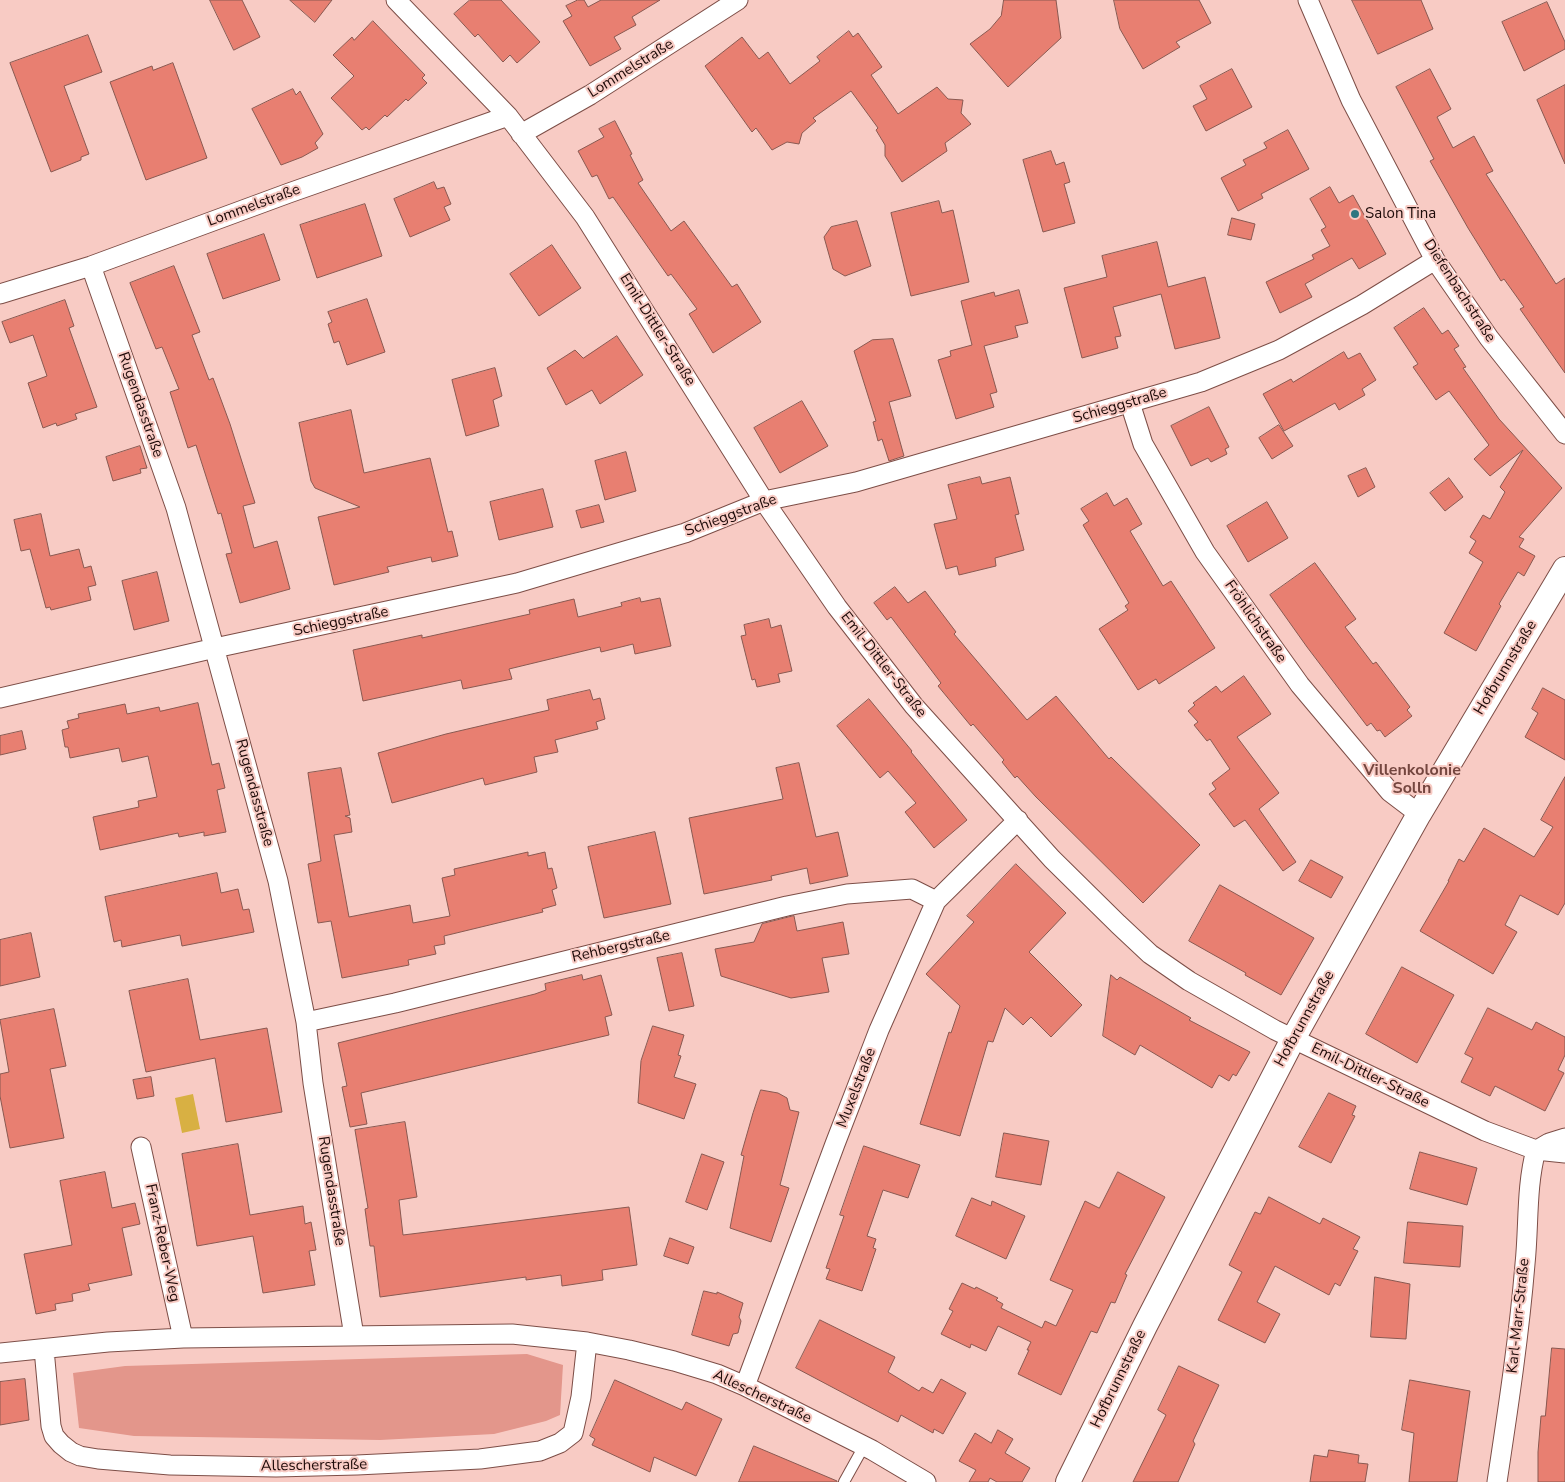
<!DOCTYPE html>
<meta charset="utf-8">
<style>
body{margin:0}
canvas{display:block;background:#f8cbc4}
</style>
<canvas width="1565" height="1482"></canvas>
<script>
const ctx = document.querySelector('canvas').getContext('2d');
ctx.lineJoin = 'round';
function paint(path, color) {
  ctx.fillStyle = color;
  ctx.fill(path, 'evenodd');
}
function stroke(path, color, width, dash) {
  ctx.strokeStyle = color;
  ctx.lineWidth = width;
  ctx.lineCap = dash ? 'butt' : 'round';
  ctx.setLineDash(dash || []);
  ctx.stroke(path);
}
function label(font, color, halo, rows, align = 'center') {
  ctx.font = font + ' "Nunito Sans",sans-serif';
  ctx.lineWidth = 4;
  ctx.setLineDash([]);
  ctx.textBaseline = 'middle';
  ctx.strokeStyle = halo;
  ctx.fillStyle = color;
  for (const [text, x, y, turn = 0] of rows) {
    ctx.save();
    ctx.translate(x, y);
    ctx.rotate((+turn || 0) * Math.PI / 180);
    ctx.textAlign = isNaN(turn) ? turn : align;
    if (halo) ctx.strokeText(text, 0, 0);
    ctx.fillText(text, 0, 0);
    ctx.restore();
  }
}
paint(new Path2D(`
 M527 1354 563 1365 560 1415 546 1421 494 1434 380 1440 134 1436 79 1428 73 1373 125 1366Z`), '#e3968b');
paint(new Path2D(`
 M193 1094 200 1129 182 1133 175 1098Z`), '#d8b043');
const building = new Path2D(`
 M210 0H242L260 37 234 50Z
 M290 0H332L315 22Z
 M470 0H501L540 42 517 63 510 55 503 62 478 34 475 37 454 14Z
 M578 0H584L588 7 601 0H660L632 17 636 25 614 37 621 49 590 66 563 21 572 16 566 6Z
 M1004 0H1056L1061 38 1008 87 970 44 990 29 1001 16Z
 M1114 0H1199L1211 23 1176 42 1180 47 1143 69 1120 29Z
 M1352 0H1421L1433 29 1378 54Z
 M1547 2 1565 42V49L1524 71 1502 22Z
 M373 21 425 75 422 78 427 83 408 101 406 99 387 117 385 115 369 130 366 127 362 130 331 98 354 76 333 55 352 37 354 40Z
 M849 31 853 37 858 33 882 67 871 75 898 114 937 87 948 99 963 100 961 113 971 124 945 143 947 151 902 182 885 156V145L876 130 878 128 851 91 813 118 816 121 802 133 799 144 787 142 772 150 756 128 752 132 705 66 742 37 759 59 768 52 790 84 820 61 817 57Z
 M88 35 102 72 64 86 89 154 81 157V160L51 172 10 63Z
 M173 63 207 158 146 180 110 82 152 66 153 70Z
 M1232 69 1252 107 1206 131 1193 106 1207 99 1200 86Z
 M1430 69 1451 109 1437 117 1453 148 1474 136 1493 171 1486 174 1556 284 1565 278V373L1520 309 1524 307 1504 279 1501 281 1468 228 1430 161 1434 159 1396 87Z
 M1565 85V164L1537 100Z
 M293 89 296 95 300 91 323 134 315 143 318 148 302 157 281 165 252 109Z
 M615 121 632 154 630 155 643 180 638 183 671 231 684 221 732 287 737 284 761 322 713 353 689 314 697 309 671 274 668 276 613 197 609 199 597 175 592 177 578 151 604 137 599 129Z
 M1288 130 1309 169 1261 194 1263 198 1238 211 1221 178 1246 165 1243 160 1267 148 1264 143Z
 M1051 151 1056 165 1064 162 1070 182 1064 184 1075 223 1043 232 1023 160Z
 M434 182 437 189 444 187 451 204 444 207 450 220 410 237 394 199Z
 M1330 187 1339 203 1353 195 1386 254 1359 269 1352 258 1305 284 1312 297 1280 313 1266 282 1314 259 1312 255 1330 246 1321 230 1326 227 1310 199Z
 M939 201 942 213 953 210 969 282 911 296 891 213Z
 M365 204 382 256 317 278 300 225Z
 M1232 218 1255 224 1251 240 1228 235Z
 M857 221 871 266 845 276 833 269 824 237 831 227Z
 M264 234 280 280 223 299 207 254Z
 M1157 242 1168 287 1205 277 1220 338 1175 349 1161 294 1113 307 1121 336 1115 337 1118 348 1082 358 1064 288 1107 277 1102 256Z
 M552 245 581 288 539 316 510 274Z
 M174 266 200 332 192 335 209 380 213 378 230 424 255 503 243 506 254 548 277 541 290 589 240 603 226 554 232 553 221 513 218 514 196 445 188 448 170 392 179 389 162 347 156 349 130 283Z
 M1019 290 1028 323 1015 326 1018 337 984 346 997 392 990 394 994 407 956 419 938 360 951 356 950 351 972 345 961 301 994 292 995 296Z
 M367 299 385 352 347 365 339 341 334 343 328 324 332 322 328 312Z
 M65 300 74 326 69 328 97 407 75 414 77 419 57 426 56 423 43 428 28 383 47 376 33 335 10 343 2 322Z
 M1424 308 1442 334 1448 330 1459 346 1454 349 1466 367 1463 368 1499 419 1562 488 1519 537 1524 539 1519 547 1535 556 1524 576 1518 572 1499 604 1501 606 1476 651 1444 633 1483 562 1469 553 1476 541 1470 537 1483 515 1490 519 1505 492 1500 487 1523 450 1490 476 1474 459 1489 445 1449 391 1436 400 1413 367 1418 364 1394 328Z
 M617 336 643 375 600 404 592 390 566 405 547 368 575 350 583 358Z
 M893 339 911 396 889 402 904 456 889 461 882 439 878 441 873 422 876 421 854 351 872 340Z
 M1344 352 1348 359 1360 353 1376 380 1362 389 1365 395 1339 410 1335 403 1284 431 1263 394 1291 379 1293 382Z
 M495 368 502 396 493 400 499 426 466 436 452 380Z
 M802 401 828 446 780 473 754 428Z
 M1209 407 1229 447 1225 449 1227 454 1211 462 1208 458 1191 466 1171 426Z
 M351 410 364 473 430 458 448 532 452 531 458 556 432 562 431 557 387 567 389 572 334 585 318 517 360 507 315 488 311 481 299 423Z
 M1279 425 1293 446 1272 459 1259 438Z
 M140 446 147 468 140 469 141 473 113 481 106 457Z
 M626 452 636 491 605 500 595 461Z
 M1366 468 1375 487 1358 497 1348 476Z
 M980 477 982 484 1010 477 1019 514 1015 515 1024 550 995 558 996 566 959 575 957 566 946 569 934 524 957 519 948 485Z
 M1449 478 1463 497 1445 511 1430 493Z
 M543 489 553 527 499 540 490 502Z
 M1107 493 1114 506 1127 498 1142 524 1130 531 1163 586 1171 581 1215 648 1159 684 1156 679 1138 690 1099 629 1128 610 1125 606 1129 603 1083 525 1089 521 1081 509Z
 M1267 502 1288 538 1248 562 1227 526Z
 M599 505 604 522 581 528 576 511Z
 M41 514 50 556 79 549 84 568 91 566 96 585 88 587 91 600 51 610 50 607 46 608 30 549 21 551 14 520Z
 M1315 563 1356 619 1345 627 1373 664 1376 662 1410 707 1407 710 1412 716 1385 737 1380 730 1377 731 1371 723 1367 726 1307 647 1270 595Z
 M157 572 169 621 134 630 122 581Z
 M895 587 908 603 925 591 956 632 954 634 1027 720 1056 696 1109 759 1111 757 1200 845 1143 903 1036 797 1017 776 1015 778 1002 762 1004 760 973 724 971 726 938 686 941 683 891 617 887 620 874 603Z
 M640 598 641 602 660 598 671 646 635 654 633 644 601 652 600 647 509 669 512 679 463 689 461 680 363 701 353 650 422 635V638L530 614 529 610 574 599 578 617 622 606 621 603Z
 M769 619 771 628 781 625 792 671 778 674 780 682 757 687 755 679 752 680 741 636 746 635 744 625Z
 M1244 676 1271 714 1237 737 1279 793 1259 809 1296 862 1283 871 1245 820 1234 827 1209 794 1216 789 1212 783 1230 769 1210 739 1207 741 1194 725 1198 722 1188 711 1195 705 1193 703 1216 686 1221 692Z
 M1543 688 1565 700V760L1525 737 1538 713 1532 709Z
 M590 690 593 700 600 698 605 719 596 722 598 729 555 740 558 752 534 757 537 772 485 785 483 778 392 803 378 753 446 734 549 710 547 700Z
 M869 699 912 751 911 752 967 820 934 848 905 812 916 803 888 771 880 778 837 726Z
 M198 703 212 765 219 763 225 788 217 790 226 832 204 836V832L179 837 178 833 100 850 93 817 139 807 138 801 157 797 148 756 122 762 119 748 70 758 68 747H65L62 730 69 728 67 721 79 718 78 714 125 704 127 714 159 707 160 711Z
 M22 731 26 749 0 755V736Z
 M799 763 816 837 838 832 848 876 810 884 807 868 771 876 772 880 704 894 689 818 783 799 776 768Z
 M341 768 350 815 345 816 350 818 352 832 334 835 349 917 410 905 413 923 450 916 442 878 455 875 454 869 528 852V856L545 852 548 869 552 868 557 888 552 890 556 905 542 909 543 912 444 936 445 944 434 946 436 954 408 960 409 965 342 978 331 921 318 923 308 864 321 861 308 773Z
 M1565 777V903L1558 915 1520 895 1505 925 1517 932 1493 974 1420 931 1449 881H1448L1459 859 1464 862 1484 828 1534 857 1553 827 1541 820Z
 M655 832 671 904 604 918 588 847Z
 M1311 860 1343 877 1331 898 1299 881Z
 M1016 864 1066 913 1029 952 1082 1005 1051 1037 1031 1017 1023 1025 1005 1008 993 1042 988 1041 960 1136 920 1124 949 1032 951 1033 960 1006 926 974 974 922 967 916Z
 M217 873 221 893 238 889 243 910 249 909 254 932 182 946 180 935 122 947 121 940 114 942 105 897Z
 M1220 885 1314 938 1281 995 1245 975 1246 973 1189 941Z
 M794 916 797 931 843 922 849 954 822 958 829 992 791 998 721 976 715 949 754 942 762 924Z
 M31 933 40 977 0 986V940Z
 M682 953 694 1006 669 1011 657 958Z
 M1402 967 1454 995 1417 1063 1366 1034Z
 M582 975 583 980 601 975 612 1015 605 1017 609 1035 361 1093 367 1124 350 1127 342 1087 347 1086 338 1043 535 994 546 990 545 984Z
 M1111 975 1117 980 1120 977 1191 1018 1189 1020 1250 1052 1236 1076 1233 1074 1229 1081 1219 1075 1212 1088 1140 1045 1135 1055 1103 1036Z
 M188 979 200 1040 267 1028 282 1112 226 1122 215 1058 146 1072 129 991Z
 M1488 1008 1532 1030 1536 1022 1565 1037V1055L1558 1070 1564 1073 1545 1111 1495 1086 1490 1096 1461 1082 1473 1058 1465 1054Z
 M54 1009 66 1066 50 1069 64 1138 10 1148 0 1096V1074L9 1072 0 1020Z
 M653 1026 684 1035 678 1055 681 1056 674 1077 696 1084 684 1119 638 1103 641 1061Z
 M151 1077 154 1096 137 1099 133 1080Z
 M761 1090 778 1093 787 1098 790 1110 799 1112 780 1185 789 1188 771 1242 730 1228 744 1156 741 1155 753 1113Z
 M1329 1093 1356 1106 1352 1115 1355 1116 1331 1163 1299 1147Z
 M405 1122 417 1197 399 1200 403 1235 629 1207 637 1265 602 1270 603 1280 562 1286 561 1275 526 1280V1277L380 1297 374 1246H370L365 1209 368 1208 355 1130Z
 M1004 1133 1049 1141 1041 1185 996 1177Z
 M238 1144 250 1215 303 1206 305 1224 311 1222 316 1250 309 1251 315 1285 263 1293 253 1236 197 1246 182 1154Z
 M864 1146 920 1165 908 1198 883 1190 867 1236 876 1239 873 1248 876 1249 862 1291 826 1279 830 1269 826 1268 844 1216 840 1215Z
 M1420 1152 1477 1168 1467 1205 1410 1189Z
 M702 1154 724 1162 707 1210 686 1202Z
 M105 1172 112 1208 135 1203 140 1224 122 1228 132 1275 88 1284 90 1290 72 1294 73 1301 55 1304 56 1310 36 1314 24 1254 72 1245 60 1181Z
 M1118 1172 1165 1197 1125 1274 1127 1275 1115 1303 1111 1302 1097 1333 1091 1331 1061 1395 1018 1374 1029 1350H1027L1031 1342 998 1326 986 1351 971 1344 970 1348 941 1334 953 1311 949 1309 962 1283 975 1289 976 1287 998 1298 996 1300 1003 1304 1001 1308 1042 1328 1045 1321 1056 1326 1073 1290 1050 1280 1085 1201 1099 1208Z
 M1269 1197 1320 1224 1323 1218 1360 1237 1353 1249 1358 1251 1340 1286 1335 1283 1329 1295 1275 1266 1257 1302 1280 1314 1265 1343 1218 1320 1242 1272 1229 1265 1255 1212 1260 1214Z
 M972 1198 991 1206 992 1201 1025 1216 1006 1259 956 1236Z
 M1408 1222 1463 1226 1460 1267 1404 1263Z
 M670 1238 694 1247 688 1264 664 1256Z
 M1375 1277 1410 1284 1406 1339 1371 1337Z
 M704 1291 717 1294V1292L743 1303 739 1317 741 1321 738 1333 733 1334 729 1346 692 1335Z
 M820 1320 895 1357 888 1372 919 1391 922 1387 933 1393 941 1379 966 1393 943 1434 934 1429 933 1433 901 1415 898 1422 796 1368Z
 M1552 1348 1565 1349V1482H1538V1452L1541 1416H1545Z
 M1179 1366 1219 1385 1193 1441 1195 1444 1178 1482H1133L1166 1415 1158 1410Z
 M25 1379 29 1420 0 1425V1382Z
 M615 1380 682 1410 686 1402 722 1419 696 1476 654 1457 650 1472 592 1445 595 1439 590 1436Z
 M1410 1380 1470 1391 1457 1482H1409L1414 1433 1402 1430Z
 M998 1430 1013 1439 1005 1453 1030 1468 1022 1482H997L990 1478 988 1482H969L976 1470 959 1461 975 1433 991 1443Z
 M754 1446 837 1481V1482H739Z
 M1329 1450 1359 1455 1358 1463 1368 1464 1365 1482H1310L1314 1455 1327 1457Z`);
paint(building, '#e87f71');
stroke(building, '#895951', 1);
const service = new Path2D(`
 M844 1482 864 1446`);
const minor = new Path2D(`
 M396 0 508 116 585 217 764 501 837 607 914 706 1052 859 1118 924 1150 954 1189 981 1275 1030 1485 1131 1536 1150 1565 1153
 M1308 0 1351 100 1435 260 1489 338 1565 434
 M521 134 590 95 738 0
 M91 266 176 508 278 881 306 1022 313 1083 354 1336
 M0 294 91 266 289 193 508 116
 M1130 403 1143 444 1205 552 1300 685 1390 792 1419 814
 M0 698 215 648 517 583 685 533 764 501 856 482 1201 382 1279 350 1362 305 1435 260
 M306 1022 395 1003 787 906 847 894 912 889 936 901
 M141 1147 183 1338
 M1537 1150 1549 1143 1565 1138
 M44 1349 51 1426 54 1436 61 1444 71 1452 80 1456 98 1459 170 1465 276 1467 357 1465 480 1459 540 1451 560 1443 573 1433 581 1397 587 1342
 M0 1353 108 1342 183 1338 512 1334 587 1342 629 1350 674 1361 717 1374 745 1386 872 1450 926 1482
 M745 1386 835 1144 879 1030 936 901 1018 820
 M1497 1482C1508 1409 1519 1337 1525 1264 1529 1226 1526 1187 1536 1150`);
const tertiary = new Path2D(`
 M1068 1482 1145 1326 1293 1039 1419 814 1565 569`);
stroke(service, '#7d4e47', 12);
stroke(minor, '#7d4e47', 21);
stroke(tertiary, '#7d4e47', 26);
stroke(service, '#fff', 10);
stroke(minor, '#fff', 19);
stroke(tertiary, '#fff', 24);
for (const [x, y, r, color] of [
 [1355,214,5,"#2e7680"]
]) {
  const dot = new Path2D();
  dot.arc(x, y, r, 0, 2 * Math.PI);
  ctx.fillStyle = color;
  ctx.fill(dot);
  stroke(dot, '#f8cbc4', 2);
}
label('15px', '#1e0b09', '#f8cbc4', [
 ["Lommelstraße",631,69,-32],
 ["Lommelstraße",254,206,-20],
 ["Diefenbachstraße",1459,291,57],
 ["Emil-Dittler-Straße",657,330,58],
 ["Rugendasstraße",140,405,71],
 ["Schieggstraße",1120,406,-16],
 ["Schieggstraße",731,516,-20],
 ["Schieggstraße",341,622,-12],
 ["Fröhlichstraße",1255,622,55],
 ["Emil-Dittler-Straße",883,665,52],
 ["Hofbrunnstraße",1506,668,-59],
 ["Rugendasstraße",254,793,75],
 ["Rehbergstraße",621,947,-13],
 ["Hofbrunnstraße",1305,1019,-61],
 ["Emil-Dittler-Straße",1370,1076,26],
 ["Muxelstraße",857,1088,-69],
 ["Rugendasstraße",331,1191,81],
 ["Franz-Reber-Weg",162,1243,78],
 ["Karl-Marr-Straße",1519,1316,-84],
 ["Hofbrunnstraße",1119,1379,-64],
 ["Allescherstraße",762,1397,25],
 ["Allescherstraße",314,1466,-1]
]);
label('15px', '#1e0b09', '#f8cbc4', [
 ["Salon Tina",1365,214]
], 'left');
label('bold 16px', '#74463f', '#f8cbc4', [
 ["Villenkolonie",1412,771],
 ["Solln",1412,789]
]);
</script>
